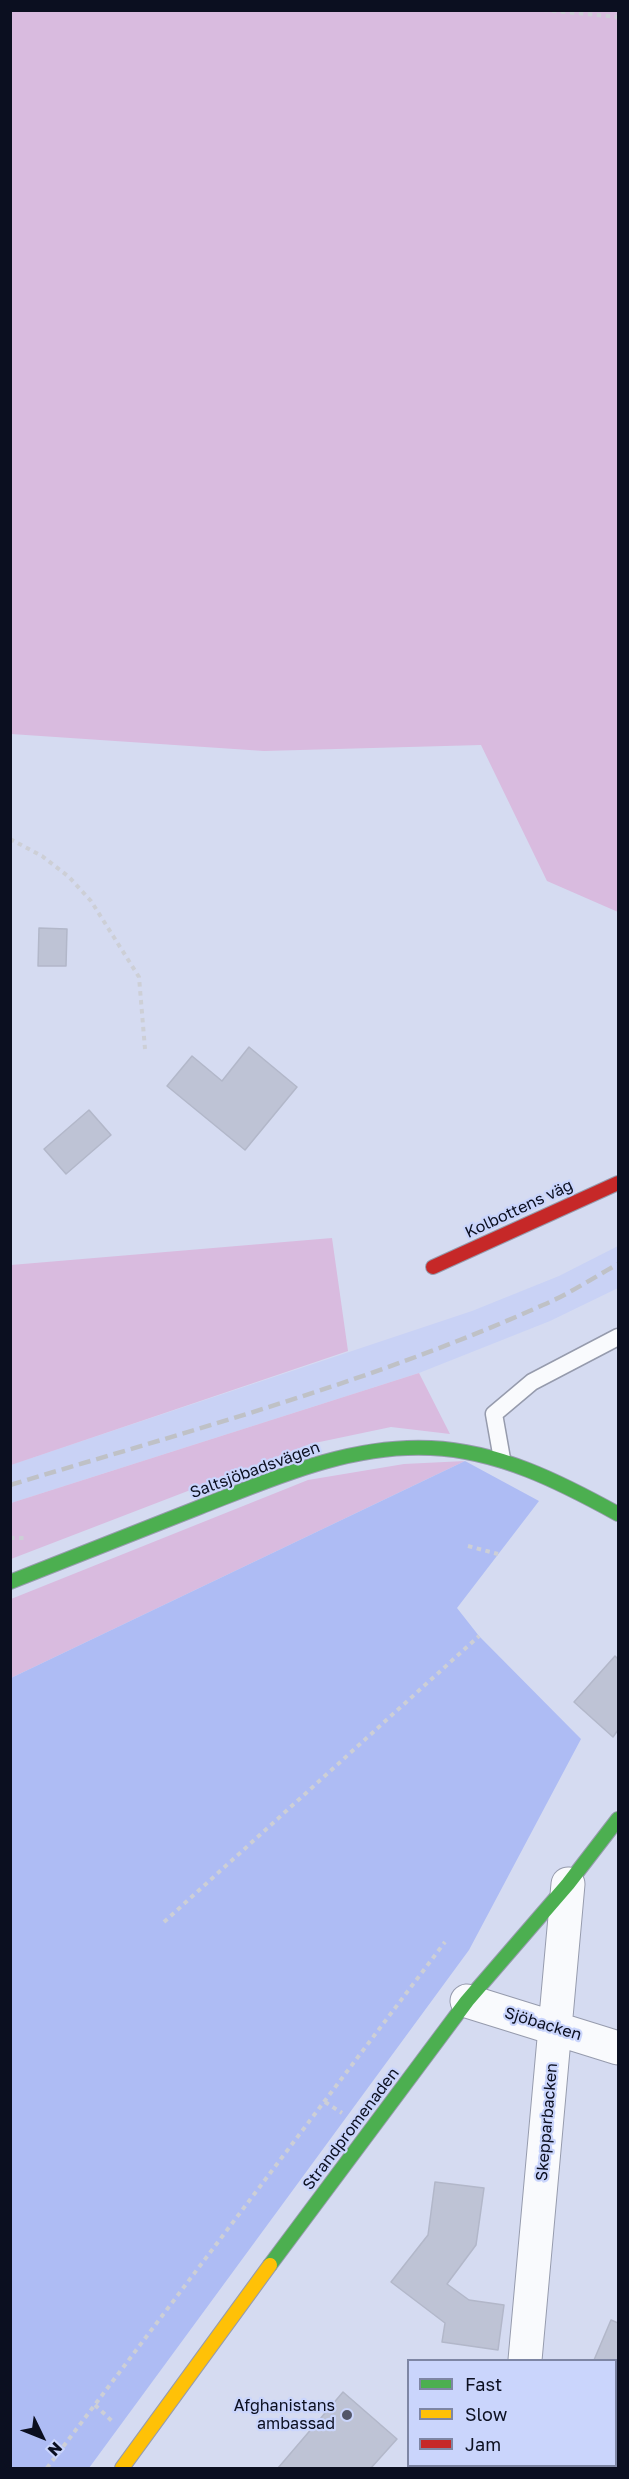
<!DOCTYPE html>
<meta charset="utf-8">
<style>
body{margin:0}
#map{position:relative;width:629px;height:2479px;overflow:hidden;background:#d5dbf1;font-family:"Golos Text",sans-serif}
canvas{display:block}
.frame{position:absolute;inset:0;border:12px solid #0b0f20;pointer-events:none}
.legend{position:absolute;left:407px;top:2359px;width:210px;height:108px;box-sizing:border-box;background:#cad5fc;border:2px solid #7e86a4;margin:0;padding:8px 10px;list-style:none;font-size:18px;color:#0b0f20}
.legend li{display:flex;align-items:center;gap:12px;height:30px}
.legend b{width:30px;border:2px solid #7e86a4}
.north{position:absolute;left:12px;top:2407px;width:60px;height:60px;-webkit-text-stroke:4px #cad5fc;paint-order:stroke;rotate:133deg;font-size:16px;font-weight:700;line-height:24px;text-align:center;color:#0b0f20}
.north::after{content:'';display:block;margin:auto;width:21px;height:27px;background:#0b0f20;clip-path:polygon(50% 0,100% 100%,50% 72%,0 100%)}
</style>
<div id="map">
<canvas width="629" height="2479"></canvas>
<div class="frame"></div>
<ul class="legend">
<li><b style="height:8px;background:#4caf50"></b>Fast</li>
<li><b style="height:8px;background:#ffc107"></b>Slow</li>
<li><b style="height:8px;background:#c62828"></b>Jam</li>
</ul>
<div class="north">N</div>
</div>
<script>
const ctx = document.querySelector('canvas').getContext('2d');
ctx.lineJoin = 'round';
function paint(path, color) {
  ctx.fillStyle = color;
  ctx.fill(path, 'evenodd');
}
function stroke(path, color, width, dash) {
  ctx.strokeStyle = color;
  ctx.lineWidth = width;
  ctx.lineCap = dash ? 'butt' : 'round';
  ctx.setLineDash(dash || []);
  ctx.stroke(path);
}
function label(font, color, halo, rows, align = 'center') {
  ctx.font = font + ' "Golos Text",sans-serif';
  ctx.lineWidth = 4.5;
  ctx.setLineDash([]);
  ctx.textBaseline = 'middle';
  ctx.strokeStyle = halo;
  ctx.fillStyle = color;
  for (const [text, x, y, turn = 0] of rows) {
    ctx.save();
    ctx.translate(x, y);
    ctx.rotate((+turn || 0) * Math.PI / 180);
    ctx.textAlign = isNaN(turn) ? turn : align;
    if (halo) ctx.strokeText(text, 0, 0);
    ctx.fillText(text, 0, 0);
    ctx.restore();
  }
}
paint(new Path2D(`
 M618 1246V1288L550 1321 419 1373 11 1503 10 1465 472 1311 559 1276Z`), '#c9d2f5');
paint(new Path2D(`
 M10 11H618V912L547 881 481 745 264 751 11 734Z
 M332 1238 348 1351 11 1465V1265Z
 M419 1373 450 1434 391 1427 310 1444 11 1559V1503Z
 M465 1461 11 1678V1599L308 1480 404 1464Z`), '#d9bbdf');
paint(new Path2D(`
 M465 1461 539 1501 457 1608 479 1636 581 1739 469 1950 89 2468H11V1678Z`), '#aebcf4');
const building = new Path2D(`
 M39 928 67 929 66 966H38Z
 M249 1047 297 1087 245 1150 167 1086 192 1056 222 1081Z
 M89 1110 111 1135 66 1174 44 1149Z
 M615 1656 618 1659V1730L613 1737 574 1702Z
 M435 2182 484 2188 476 2245 447 2284 469 2300 504 2305 498 2350 442 2342 445 2323 391 2282 428 2235Z
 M611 2320 618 2323V2380L616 2379V2360H594Z
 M343 2392 397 2439 371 2468H278Z`);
paint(building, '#bec3d5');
stroke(building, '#b2b7c9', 1.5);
const lane = new Path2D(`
 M502 1459 494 1414 532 1382 618 1337`);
const street = new Path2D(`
 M467 2001 618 2048
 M525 2360 568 1884
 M516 2466V2468`);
const fast = new Path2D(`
 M10 1582C73 1557 137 1532 200 1507 274 1478 350 1444 431 1448 499 1451 560 1482 618 1514
 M270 2265 467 2001 568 1884 618 1819`);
const slow = new Path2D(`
 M122 2468 270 2265`);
const jam = new Path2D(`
 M433 1267 618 1183`);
stroke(lane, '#969bad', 19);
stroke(street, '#969bad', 35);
stroke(fast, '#969bad', 16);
stroke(slow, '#969bad', 16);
stroke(jam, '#969bad', 16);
stroke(new Path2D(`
 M543 10 618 17
 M10 839 42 856 69 877 91 901 139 977 145 1049
 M10 1538H24
 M468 1546 498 1554
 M164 1922 479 1636
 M325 2102 342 2113
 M95 2405 112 2421
 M47 2468 445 1942`), '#cdcfd6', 4, [4.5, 4.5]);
stroke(lane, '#f9fafd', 16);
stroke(street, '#f9fafd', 33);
stroke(fast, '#4caf50', 14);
stroke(slow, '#ffc107', 14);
stroke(jam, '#c62828', 14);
stroke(new Path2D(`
 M10 1485C189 1431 372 1382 543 1305 569 1294 593 1278 618 1264`), '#bfc1c6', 4.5, [12, 6]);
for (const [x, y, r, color] of [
 [347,2415,6,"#525669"]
]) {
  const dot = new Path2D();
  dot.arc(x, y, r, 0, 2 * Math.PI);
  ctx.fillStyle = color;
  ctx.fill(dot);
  stroke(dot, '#cad5fc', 2);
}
label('16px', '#0b0f20', '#cad5fc', [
 ["Kolbottens väg",519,1209,-25],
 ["Saltsjöbadsvägen",255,1470,-20],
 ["Sjöbacken",543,2024,17],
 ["Skepparbacken",547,2122,-85],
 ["Strandpromenaden",351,2129,-53]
]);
label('16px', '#0b0f20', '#cad5fc', [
 ["Afghanistans",335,2406],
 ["ambassad",335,2424]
], 'right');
</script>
